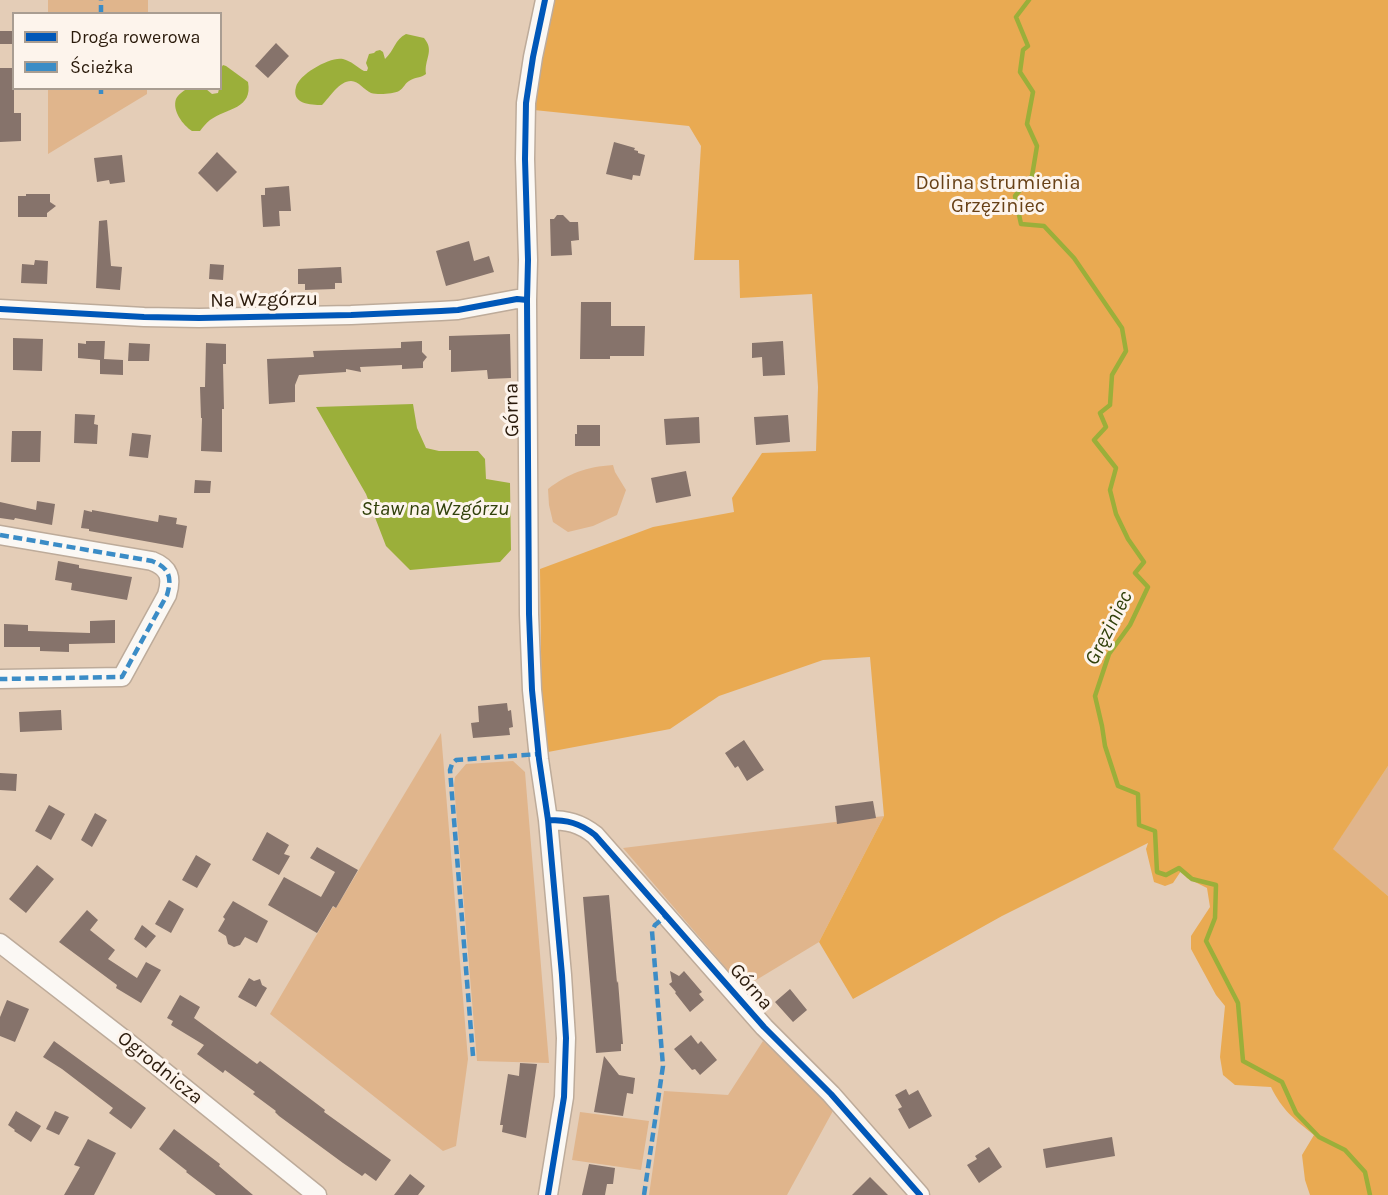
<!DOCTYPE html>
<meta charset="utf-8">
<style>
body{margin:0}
#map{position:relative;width:1388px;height:1195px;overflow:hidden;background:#e4cdb7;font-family:Karla,sans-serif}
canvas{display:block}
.legend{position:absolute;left:12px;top:12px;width:210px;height:78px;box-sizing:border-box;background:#fdf4ec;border:2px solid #a99d92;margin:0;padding:8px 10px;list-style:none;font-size:18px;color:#2a1a0b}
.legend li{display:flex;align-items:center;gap:12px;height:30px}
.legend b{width:30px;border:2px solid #a99d92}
</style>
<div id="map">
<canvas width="1388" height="1195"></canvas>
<ul class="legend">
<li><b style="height:8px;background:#0057b8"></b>Droga rowerowa</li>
<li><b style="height:8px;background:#3b8cc6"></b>Ścieżka</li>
</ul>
</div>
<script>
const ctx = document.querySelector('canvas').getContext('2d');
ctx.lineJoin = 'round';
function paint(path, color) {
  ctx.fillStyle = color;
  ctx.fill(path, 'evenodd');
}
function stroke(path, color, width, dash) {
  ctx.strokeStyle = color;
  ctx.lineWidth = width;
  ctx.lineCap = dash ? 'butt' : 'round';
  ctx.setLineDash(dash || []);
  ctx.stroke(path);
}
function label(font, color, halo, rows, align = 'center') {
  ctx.font = font + ' Karla,sans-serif';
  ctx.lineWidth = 6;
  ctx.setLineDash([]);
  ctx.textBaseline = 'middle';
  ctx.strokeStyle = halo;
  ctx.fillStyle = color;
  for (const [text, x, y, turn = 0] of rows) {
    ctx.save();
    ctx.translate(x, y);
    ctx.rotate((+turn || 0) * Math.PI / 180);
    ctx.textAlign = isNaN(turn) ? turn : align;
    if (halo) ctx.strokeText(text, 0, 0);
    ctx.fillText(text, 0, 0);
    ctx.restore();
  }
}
paint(new Path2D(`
 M48 0H148V13H48Z
 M48 89H147V94L48 154Z
 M613 465 615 472 626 490 617 515 593 526 568 532 553 522 549 505 548 489C569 473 586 467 613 465Z
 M441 733 468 1059 456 1146 443 1151 270 1014 333 907 336 908Z
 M513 761 525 772 549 1063 477 1061 454 785 455 777 466 764Z
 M1388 766V896L1332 849Z
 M884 816 819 942 743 988 623 848Z
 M763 1041 834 1109 787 1195H649L664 1091 728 1095Z
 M580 1112 649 1121 641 1170 572 1160Z`), '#e0b58c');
paint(new Path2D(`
 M553 0H1388V766L1333 849 1388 896V1195H1310L1305 1180 1302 1155 1314 1135C1294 1119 1282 1110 1271 1087L1235 1085 1223 1075 1220 1057 1225 1006 1216 995 1191 949V936L1210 907 1207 888 1187 878 1181 871 1173 883 1165 886 1154 882 1146 849 1148 843 1002 916 853 999 819 942 884 816 870 657 823 660 719 696 670 729 548 752 542 731 540 569 653 527 734 512 732 498 762 453 816 451 818 387 812 294 740 298 739 260H694L701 146 689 126 534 110 543 43Z`), '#e9aa52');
paint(new Path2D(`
 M406 34 424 38C435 51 424 59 426 74 421 78 415 77 409 81 405 83 404 88 399 91 393 94 378 95 371 93 364 90 359 81 351 81 339 81 330 97 322 105 311 105 291 104 296 87 299 74 331 56 343 59 351 61 357 67 364 71H367L368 68 366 63 369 54 374 53 376 51 380 50 383 52 385 59C394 51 395 39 406 34Z
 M223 65 226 66 248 82C253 109 227 108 210 120 206 123 203 127 200 131H192C183 125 172 111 176 99 178 95 183 91 187 89H206L212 94 218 93 219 89 220 88 221 68Z
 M413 404 417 428 426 448 439 451H478L485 459 486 479 510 483 511 550 500 562 410 570 386 546 366 494 316 407Z`), '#9baf3a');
stroke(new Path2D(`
 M1029 0 1016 17 1028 46 1023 50 1020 72 1033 92 1027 124 1037 146 1032 176 1015 196 1021 224 1044 226 1074 258 1122 328 1126 351 1112 375 1110 405 1100 413 1106 427 1094 440 1116 468 1110 490 1116 514 1128 539 1144 562 1135 573 1148 587 1130 625 1109 654 1095 696 1102 726 1105 746 1118 786 1138 794 1139 825 1155 831 1157 872 1166 875 1179 868 1192 879 1216 885 1215 918 1206 941 1238 1003 1243 1061 1282 1082 1296 1113 1319 1137 1345 1150 1365 1172 1370 1195`), '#9baf3a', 4.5);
paint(new Path2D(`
 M0 31H14V44H0Z
 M276 43 289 56 268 78 255 66Z
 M0 68H14V113H21V141L0 142Z
 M614 142 635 148 634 150 638 151V153L645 155 640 176 633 175 632 180 606 174Z
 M217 152 237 172 217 192 198 173Z
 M122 155 125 182 110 184 109 180 97 182 94 158Z
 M289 186 291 211H279L280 226 263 227 261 195H265V188Z
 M26 194H50V202L56 206 47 213V217H18V196H26Z
 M557 215H563L570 222H578L579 240 571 241 572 255 551 256 550 219H554Z
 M107 220 111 266 122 267 120 290 96 288 99 221Z
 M469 241 474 261 489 256 494 272 446 286 436 251Z
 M35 260 48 261 47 284 21 283 22 264 34 265Z
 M210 264 224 265 223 280 209 279Z
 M341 267 342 283H335V289L305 290V284H298V269Z
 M581 302H611V326H645L644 356H610V359H580Z
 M510 334 511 378 488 379 487 370 451 372V350H449V336Z
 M13 338 43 339 42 371 13 370Z
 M86 341H105L104 359 123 360V375L100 374V360L78 358V343L86 344Z
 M422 341V352L427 357 423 362V368L402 369V365L360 367 361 372 346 369V372L299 375 295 385V402L269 404 267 359 314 357 313 351 401 348V342Z
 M783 341 785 375 763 376 762 357 752 358V343Z
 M129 343 150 344 149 361H128Z
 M206 343 226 344V364H223L224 409H222V452L201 451 202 418H201L200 387H205Z
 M75 414 95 415 94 424 98 425 97 444 74 443Z
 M788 415 790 442 756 445 754 417Z
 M699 417 700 443 666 445 664 419Z
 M577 425H600V446H575V434H577Z
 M12 431H41L40 462H11Z
 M132 433 151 435 148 458 129 456Z
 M686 471 691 496 656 503 651 478Z
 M195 480 211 481 210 493H194Z
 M37 501 55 504 52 525 15 518 14 520 0 518V502L36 510Z
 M84 510 92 512V510L158 522 159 515 177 518 176 524 187 526 183 548 89 531V529L81 528Z
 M58 561 79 565V568L132 577 127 600 71 590 72 583 55 580Z
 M115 620V643L69 644V652L40 651V647H4V624L28 625V631L90 633V621Z
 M507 703 508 711 511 710 512 719 513 727 509 728 510 735 473 738 471 723 479 722 478 706Z
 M61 710 62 730 20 732 19 712Z
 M744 740 764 770 747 781 738 766 735 768 725 753Z
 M0 773 17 774 16 791 0 790Z
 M873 801 876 818 837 824 835 806Z
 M49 805 65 814 51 840 35 831Z
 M95 813 107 820 92 847 81 840Z
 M267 832 289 845 284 854 290 856 279 875 252 860Z
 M317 847 358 870 336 908 333 906 317 933 268 905 284 877 321 897 335 872 310 858Z
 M196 855 211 864 197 888 182 880Z
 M37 865 54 879 26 913 9 899Z
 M609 895 617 983 618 981 623 1044H621V1051L596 1053 583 897Z
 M169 900 184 909 171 933 155 924Z
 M233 901 268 921 257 943 245 937 240 945 234 947 228 944 226 936 218 931 225 919 223 917Z
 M87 910 98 920 90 930 115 950 108 959 137 978 146 962 161 970 141 1003 116 988 117 985 59 942Z
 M142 925 156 936 146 948 134 939Z
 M670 971 679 976 684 971 702 992 699 994 704 1000 690 1012 675 993 676 992 669 984 672 982Z
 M249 978 254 981 260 979 262 985 267 988 256 1007 238 997Z
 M790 989 807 1010 793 1022 775 1002Z
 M180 995 200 1007 194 1018 257 1064 260 1061 325 1110 324 1112 391 1160 376 1181 365 1173 362 1176 343 1163 279 1116 275 1112 276 1111 253 1094 255 1092 225 1070 223 1073 197 1054 204 1045 171 1025 173 1021 167 1018Z
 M7 1000 29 1009 15 1042 0 1036V1017Z
 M691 1035 698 1044 701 1041 717 1060 700 1075 695 1069 692 1070 674 1049Z
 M54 1041 146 1108 131 1129 109 1113 113 1108 62 1069 43 1057Z
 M604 1056 619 1075 635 1078 633 1094 627 1093 623 1116 594 1112Z
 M520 1063 537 1064 526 1138 502 1132 503 1125H500L508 1074 519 1076Z
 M906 1089 909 1095 918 1090 932 1116 909 1129 898 1109 902 1107 895 1095Z
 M16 1111 41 1126 31 1142 14 1131 15 1130 8 1125Z
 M55 1111 69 1117 59 1135 46 1129Z
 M174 1129 220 1164 219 1166 253 1195H216L186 1172 187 1171 159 1149Z
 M1112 1137 1115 1156 1046 1168 1043 1149Z
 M88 1139 116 1153 94 1195H64L80 1167 74 1165Z
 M989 1147 1002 1167 979 1183 967 1165 977 1159 975 1156Z
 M589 1164 615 1168 613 1184H607L605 1195H582Z
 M410 1174 425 1186 418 1195H394Z
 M870 1177 888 1195H852Z`), '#86736b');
const minor = new Path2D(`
 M545 0 533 57 526 103 525 159 528 260 527 300 529 614 532 690 539 759 548 820 562 975 566 1038 564 1097 548 1195
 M0 309 144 317 199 318 351 315 441 311 458 310 517 299 527 300
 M0 535 152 561C170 568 172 578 167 595L122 677 0 679
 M548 820C567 820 580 823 595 835L764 1027 831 1094 920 1195
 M0 943 130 1044 317 1195`);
stroke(minor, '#bdab9a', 21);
stroke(minor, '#fbf8f4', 18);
stroke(new Path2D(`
 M101 14V0
 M101 94V88
 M0 535 152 561C170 568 172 578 167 595L122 677 0 679
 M473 1056 450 770 452 764 456 760 539 754
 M644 1195 663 1066 652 931 655 925 666 916`), '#3b8cc6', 4.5, [9, 4.5]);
stroke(new Path2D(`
 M545 0 533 57 526 103 525 159 528 260 527 300 529 614 532 690 539 759 548 820 562 975 566 1038 564 1097 548 1195
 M0 309 144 317 199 318 351 315 441 311 458 310 517 299 527 300
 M548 820C567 820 580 823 595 835L764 1027 831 1094 920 1195`), '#0057b8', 6);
label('20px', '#684117', '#fdf4ec', [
 ["Dolina strumienia",998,183],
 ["Grzęziniec",998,206]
]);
label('20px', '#2a1a0b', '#fdf4ec', [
 ["Na Wzgórzu",264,300,-1],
 ["Górna",512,410,-91],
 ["Górna",751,987,49],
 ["Ogrodnicza",160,1068,39]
]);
label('italic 21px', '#31410b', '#fdf4ec', [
 ["Staw na Wzgórzu",435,509],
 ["Gręziniec",1109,628,-63]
]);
</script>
